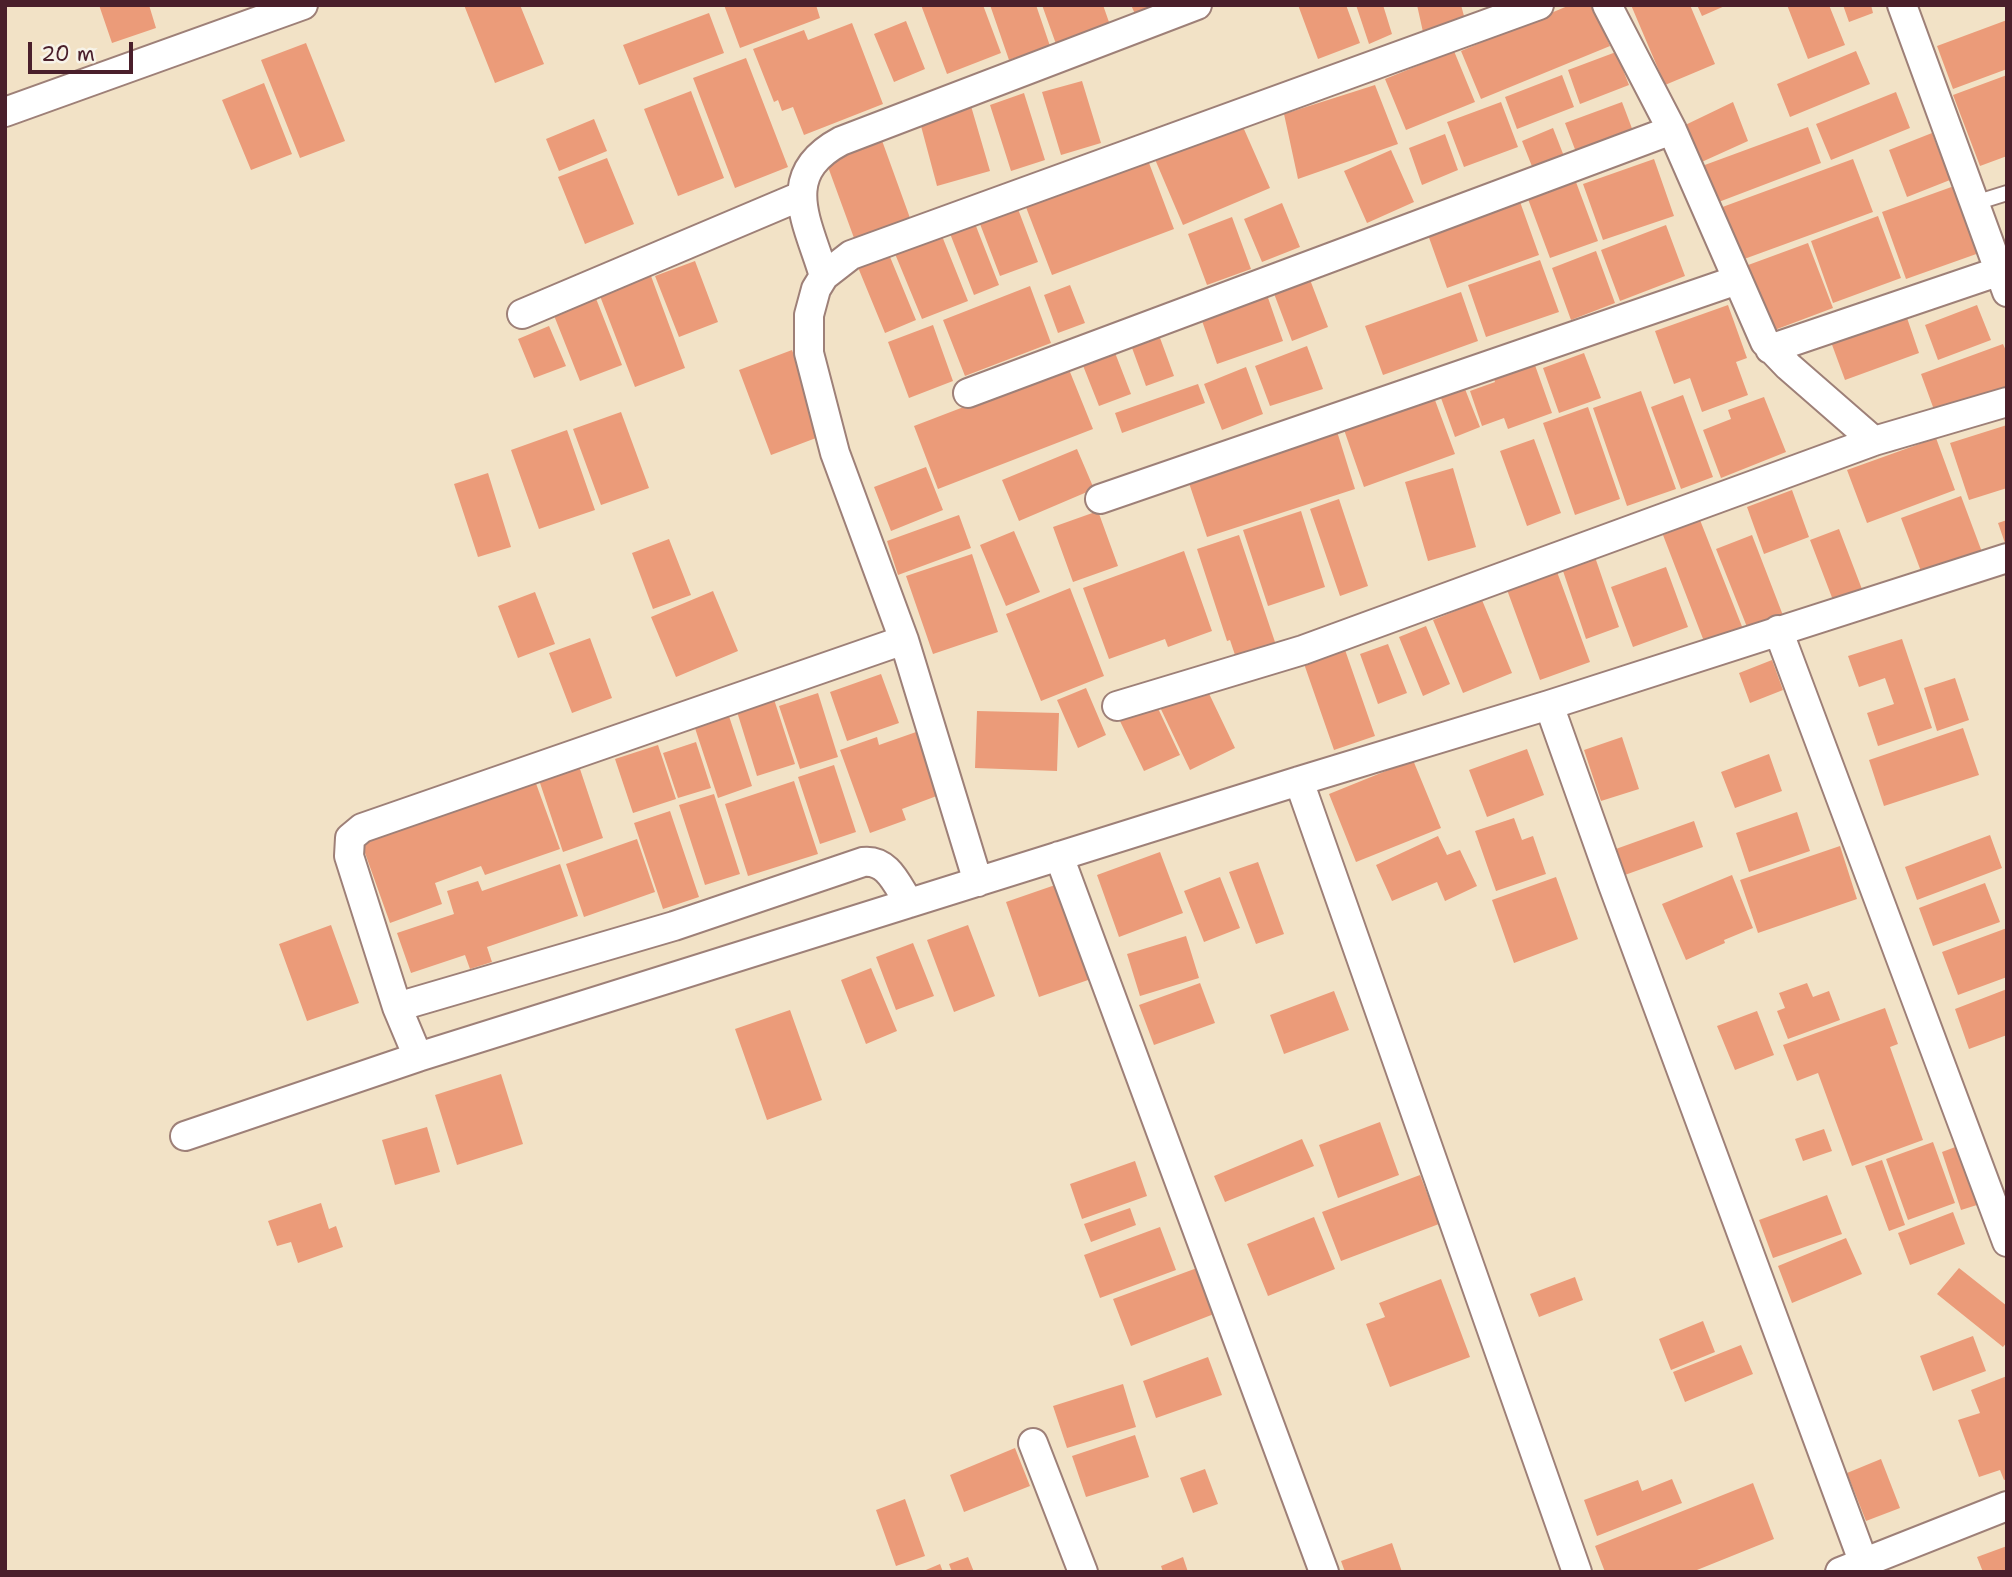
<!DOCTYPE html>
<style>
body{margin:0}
#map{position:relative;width:2012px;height:1577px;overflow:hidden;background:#f2e2c6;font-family:"Shantell Sans",sans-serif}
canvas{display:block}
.frame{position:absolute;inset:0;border:7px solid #4a1f2b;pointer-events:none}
.scale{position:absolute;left:28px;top:42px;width:105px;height:32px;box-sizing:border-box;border:4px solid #4a1f2b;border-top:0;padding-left:9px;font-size:21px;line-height:24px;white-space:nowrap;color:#4a1f2b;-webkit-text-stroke:5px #f7f3e8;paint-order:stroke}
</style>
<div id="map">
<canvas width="2012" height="1577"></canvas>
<div class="frame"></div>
<div class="scale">20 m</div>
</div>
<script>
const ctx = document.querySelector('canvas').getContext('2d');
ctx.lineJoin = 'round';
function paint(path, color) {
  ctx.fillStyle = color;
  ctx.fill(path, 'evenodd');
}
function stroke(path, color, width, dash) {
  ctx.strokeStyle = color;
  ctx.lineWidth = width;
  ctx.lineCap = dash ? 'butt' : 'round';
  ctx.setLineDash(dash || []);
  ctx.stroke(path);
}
paint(new Path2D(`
 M99 5H149L156 28 112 43Z
 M464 5H520L544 64 495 83Z
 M724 5H816L820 18 740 48Z
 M921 5H983L1001 53 947 74Z
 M990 5H1036L1050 46 1009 60Z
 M1042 5H1103L1110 25 1056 44Z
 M1131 5H1157L1135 14Z
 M1298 5H1346L1360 43 1318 59Z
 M1356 5H1383L1392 34 1369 44Z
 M1417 5H1461L1464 16 1423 32Z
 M1570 5H1593L1610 46 1481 99 1461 51Z
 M1631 5H1690L1715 64 1665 85Z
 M1697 5H1727L1702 16Z
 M1787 5H1829L1845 45 1808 59Z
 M1843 5H1871L1873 13 1849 22Z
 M709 13 724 53 639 85 623 45Z
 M2007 20V69L1953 89 1937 46Z
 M906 21 925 69 894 82 874 34Z
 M852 23 883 104 804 135 793 107 782 111 778 100 774 102 753 49 804 30 808 40Z
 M306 43 345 141 300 158 261 60Z
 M1454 51 1475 102 1406 130 1385 79Z
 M1856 51 1870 84 1790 117 1777 84Z
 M1616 52 1629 85 1580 104 1568 70Z
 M746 58 788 167 735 188 693 78Z
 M1562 75 1574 107 1517 129 1505 97Z
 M2007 75V156L1980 166 1953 95Z
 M1082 81 1101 143 1061 155 1042 92Z
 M264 83 292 154 251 170 222 100Z
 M1375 85 1398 144 1298 179 1284 114Z
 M691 91 724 178 678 196 644 109Z
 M1896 92 1910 128 1831 160 1816 124Z
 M1024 93 1045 160 1011 171 990 105Z
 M1501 102 1518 147 1464 167 1447 122Z
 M1622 102 1636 139 1579 160 1565 123Z
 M1733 102 1748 141 1695 165 1679 128Z
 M971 106 990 171 937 186 921 126Z
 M594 119 607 151 559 171 546 139Z
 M1240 120 1270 188 1183 225 1154 157Z
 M1808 127 1821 163 1716 203 1702 166Z
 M1553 128 1567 164 1535 174 1522 141Z
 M1932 133 1950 180 1907 197 1889 150Z
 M1445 134 1458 170 1422 185 1409 148Z
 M880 135 910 218 854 238 824 156Z
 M1391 150 1414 202 1367 223 1344 171Z
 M1146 155 1174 229 1052 275 1024 202Z
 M607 158 634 224 585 244 558 177Z
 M1654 159 1674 216 1603 240 1583 184Z
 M1853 159 1873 212 1736 262 1717 209Z
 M1573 174 1598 241 1550 258 1525 191Z
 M1957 185 1982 252 1906 279 1882 212Z
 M1519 199 1539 255 1447 288 1427 232Z
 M1282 203 1300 247 1262 262 1244 219Z
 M1018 209 1038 262 1000 276 980 224Z
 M1878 216 1901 278 1833 303 1811 241Z
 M1232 217 1251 269 1207 285 1188 234Z
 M974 221 999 285 974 295 949 231Z
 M1666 225 1685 276 1620 301 1601 250Z
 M940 231 968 301 922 319 893 249Z
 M1808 243 1833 308 1764 334 1740 268Z
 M1596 251 1615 303 1571 320 1552 268Z
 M888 252 916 320 885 333 857 265Z
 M1540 260 1559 312 1486 337 1468 285Z
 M695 261 718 322 679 337 655 276Z
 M651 276 685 368 635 387 600 296Z
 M1309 277 1328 327 1292 341 1273 291Z
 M1070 285 1085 323 1058 333 1044 295Z
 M1030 286 1051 343 965 376 943 320Z
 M1266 292 1283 341 1217 364 1200 315Z
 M1461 292 1478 341 1383 375 1365 326Z
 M595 296 622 365 580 381 553 313Z
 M1728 305 1747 358 1736 362 1748 395 1702 412 1690 378 1674 384 1655 331Z
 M1977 305 1991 340 1938 360 1925 325Z
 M1906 315 1919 353 1845 380 1831 342Z
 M933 325 953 381 909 398 888 342Z
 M549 326 566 366 534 378 518 339Z
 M1156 327 1174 376 1146 386 1128 337Z
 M2003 344 2007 353V392L1937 418 1921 374Z
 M1112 345 1131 394 1099 406 1080 358Z
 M1307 346 1323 389 1270 406 1255 366Z
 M792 350 824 435 771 455 739 370Z
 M1584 353 1601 398 1559 413 1543 368Z
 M1531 354 1552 413 1508 429 1504 418 1482 426 1470 391 1495 382 1491 369Z
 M1068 367 1093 429 938 489 914 426Z
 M1246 367 1263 414 1222 430 1204 384Z
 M1198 384 1205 403 1122 433 1115 413Z
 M1465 389 1480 427 1455 437 1441 398Z
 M1641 391 1676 489 1627 506 1593 408Z
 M1432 392 1455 454 1364 487 1342 424Z
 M1683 395 1713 477 1681 489 1651 407Z
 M1764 397 1786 452 1721 478 1703 430 1731 419 1728 410Z
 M1588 407 1620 499 1575 515 1543 423Z
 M621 412 649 488 601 505 573 429Z
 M1335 425 1355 489 1207 537 1186 474Z
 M2007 425V488L1969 500 1950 443Z
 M567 430 595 510 539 529 511 450Z
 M1936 438 1955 490 1867 523 1847 470Z
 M1534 439 1561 513 1527 526 1500 451Z
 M1077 449 1094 489 1019 521 1002 480Z
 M926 467 943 510 891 531 874 487Z
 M1453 468 1476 547 1428 561 1405 482Z
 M488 473 511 547 478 557 454 484Z
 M1792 490 1809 537 1764 554 1747 507Z
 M1961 496 1985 560 1925 582 1901 518Z
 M1339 499 1368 586 1340 596 1310 509Z
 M1098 511 1118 566 1073 582 1053 527Z
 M1301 511 1325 587 1268 606 1243 530Z
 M959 515 971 548 898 575 887 541Z
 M1700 520 1743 629 1705 644 1663 535Z
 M2007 520V546H2006L1998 523Z
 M1839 529 1865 597 1836 608 1810 540Z
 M1014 531 1040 592 1006 606 980 545Z
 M1239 535 1277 648 1237 661 1230 640 1227 641 1197 549Z
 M1752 535 1784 618 1749 632 1716 549Z
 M669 539 691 595 653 609 632 553Z
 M1184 551 1212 631 1168 647 1165 639 1109 659 1083 588Z
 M972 554 998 632 933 654 906 576Z
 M1595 557 1619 627 1586 639 1562 568Z
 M1666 567 1688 627 1633 647 1611 587Z
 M1556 569 1590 662 1540 680 1506 587Z
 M1070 588 1104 676 1041 701 1006 614Z
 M713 591 738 651 676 677 651 617Z
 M535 592 555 644 518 658 498 606Z
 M1482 600 1512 673 1463 693 1433 620Z
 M1426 626 1450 684 1423 696 1399 637Z
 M590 638 612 698 572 713 549 653Z
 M1902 639 1932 728 1878 746 1867 713 1894 704 1885 678 1859 687 1848 656Z
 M1343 644 1375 736 1334 750 1302 658Z
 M1388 644 1407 693 1378 704 1360 654Z
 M1772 660 1783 690 1750 703 1739 673Z
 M881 674 899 723 847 741 830 692Z
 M1955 678 1969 720 1937 731 1924 688Z
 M1203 681 1235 748 1190 770 1158 703Z
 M1086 688 1106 735 1078 748 1057 700Z
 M771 690 795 764 757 776 734 702Z
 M818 693 838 757 800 769 779 706Z
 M1155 702 1180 755 1144 771 1119 719Z
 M727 710 752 786 718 798 693 722Z
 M977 711 1059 713 1057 771 975 768Z
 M1963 728 1979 775 1884 806 1869 760Z
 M919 731 942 794 902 809 906 820 870 833 840 750 877 737 879 745Z
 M1622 737 1639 789 1601 801 1584 750Z
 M696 742 711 788 678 798 663 753Z
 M658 745 676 799 633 813 615 759Z
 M1527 749 1544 795 1487 817 1469 770Z
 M1769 754 1782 791 1735 808 1721 772Z
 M1413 760 1441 828 1356 862 1329 794Z
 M578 763 603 838 563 852 538 777Z
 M834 765 856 832 820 844 798 777Z
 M534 778 560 849 485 875 481 866 435 883 442 904 390 923 360 839Z
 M794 781 818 854 748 876 725 804Z
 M714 794 740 874 705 885 679 805Z
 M670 811 699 897 663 909 634 823Z
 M1797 812 1810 851 1749 872 1736 833Z
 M1514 818 1522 840 1533 836 1546 874 1496 891 1475 831Z
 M1694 821 1703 847 1622 876 1613 850Z
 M1990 835 2002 868 1917 900 1905 867Z
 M1438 836 1447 855 1460 850 1477 886 1445 901 1437 882 1392 901 1376 865Z
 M637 839 655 892 584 917 566 864Z
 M1840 846 1857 899 1758 933 1740 880Z
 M1160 852 1183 913 1119 937 1097 875Z
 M1258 862 1284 934 1256 944 1229 872Z
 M560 864 578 916 487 947 492 962 470 969 465 955 411 973 397 933 454 914 447 891 478 881 482 891Z
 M1732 875 1753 928 1724 940 1725 943 1686 960 1662 904Z
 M1220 877 1240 928 1204 942 1184 891Z
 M1556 877 1578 939 1514 963 1492 900Z
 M1985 883 2000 922 1933 946 1919 908Z
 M1058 884 1091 979 1039 997 1006 902Z
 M331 925 359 1003 307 1021 279 944Z
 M968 925 995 996 954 1012 927 940Z
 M2007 928V977L1958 995 1942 952Z
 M1186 936 1199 978 1140 996 1127 954Z
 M913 943 934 996 896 1010 876 957Z
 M871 968 897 1031 866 1044 841 980Z
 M1200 983 1215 1023 1154 1045 1139 1005Z
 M1807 983 1813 997 1829 991 1840 1020 1788 1039 1777 1011 1785 1008 1779 993Z
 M2007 989V1035L1969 1049 1955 1009Z
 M1334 991 1349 1030 1284 1054 1270 1015Z
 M1885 1008 1898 1044 1890 1047 1923 1140 1852 1166 1818 1073 1797 1081 1783 1045Z
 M790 1010 822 1100 767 1120 735 1029Z
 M1757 1011 1774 1055 1735 1070 1717 1026Z
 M501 1074 523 1144 457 1165 435 1095Z
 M1380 1122 1399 1175 1338 1198 1319 1145Z
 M427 1127 440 1172 395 1185 382 1140Z
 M1824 1129 1832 1151 1803 1161 1795 1139Z
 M1302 1139 1314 1166 1225 1202 1214 1176Z
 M1933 1142 1955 1203 1908 1220 1886 1159Z
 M1958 1146 1977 1205 1961 1210 1942 1152Z
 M1882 1160 1905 1225 1889 1231 1865 1166Z
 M1135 1161 1147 1196 1082 1219 1070 1184Z
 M1420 1175 1439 1224 1341 1261 1322 1212Z
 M1827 1195 1842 1234 1773 1258 1759 1220Z
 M321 1203 329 1229 336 1226 343 1247 298 1263 291 1242 277 1246 268 1221Z
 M1130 1208 1136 1225 1091 1242 1084 1224Z
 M1953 1212 1965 1244 1910 1265 1898 1233Z
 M1314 1217 1335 1269 1268 1296 1247 1244Z
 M1160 1227 1176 1270 1100 1298 1084 1255Z
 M1846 1238 1862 1274 1792 1303 1778 1266Z
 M1197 1268 1214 1314 1131 1346 1113 1299Z
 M1959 1268 2007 1306V1342L2003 1347 1937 1294Z
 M1575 1277 1583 1300 1539 1317 1530 1294Z
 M1441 1279 1470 1357 1390 1387 1366 1324 1385 1317 1379 1303Z
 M1703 1321 1715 1352 1671 1370 1659 1339Z
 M1973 1336 1986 1371 1933 1391 1920 1356Z
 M1741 1345 1753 1374 1685 1402 1673 1372Z
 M1208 1357 1222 1395 1156 1418 1143 1381Z
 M2007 1376V1479L2004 1480 2000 1470 1979 1477 1958 1420 1980 1413 1971 1390Z
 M1123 1384 1136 1427 1067 1448 1053 1406Z
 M1135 1435 1149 1477 1086 1497 1072 1456Z
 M1015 1448 1030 1486 964 1512 950 1475Z
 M1881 1459 1900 1508 1866 1521 1847 1473Z
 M1205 1469 1218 1504 1193 1513 1180 1478Z
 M1672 1479 1682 1503 1597 1536 1584 1500 1638 1480 1642 1491Z
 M1753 1483 1774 1539 1692 1572H1605L1595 1546Z
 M905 1499 925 1556 896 1566 876 1510Z
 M1392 1543 1402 1572H1345L1341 1561Z
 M2007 1546V1572H1983L1977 1557Z
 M968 1557 974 1572H952L949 1564Z
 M1183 1557 1188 1572H1163L1161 1566Z
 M940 1564 943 1572H921Z`), '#eb9b79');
const service = new Path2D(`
 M1975 203 2007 193`);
const minor = new Path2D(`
 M1607 5 1672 130 1765 342 1788 366 1874 441
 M1902 5 2007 292
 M5 112 303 5
 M824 276C808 222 777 175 841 141L1197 5
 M522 314 801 196
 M1770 349 2000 271
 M968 393 1672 130
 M1100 499 1737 280
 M1778 630 2007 1242
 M1549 705 1613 885 1863 1561
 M1117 706 1303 650 1874 441 2007 402
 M1299 781 1577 1572
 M1059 856 1324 1572
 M978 882 904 640 835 453 809 353V315L816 289 824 276 851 255 1539 5
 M397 1007 674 926 863 862C888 859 897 885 909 903
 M418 1057 397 1007 349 856 350 838 362 828 904 640
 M185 1136 418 1057 1299 781 1549 705 2007 558
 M1033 1443 1083 1572
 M1840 1572 2007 1506`);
stroke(service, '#9e8078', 18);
stroke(minor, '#9e8078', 32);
stroke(service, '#fff', 14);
stroke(minor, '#fff', 28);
</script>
